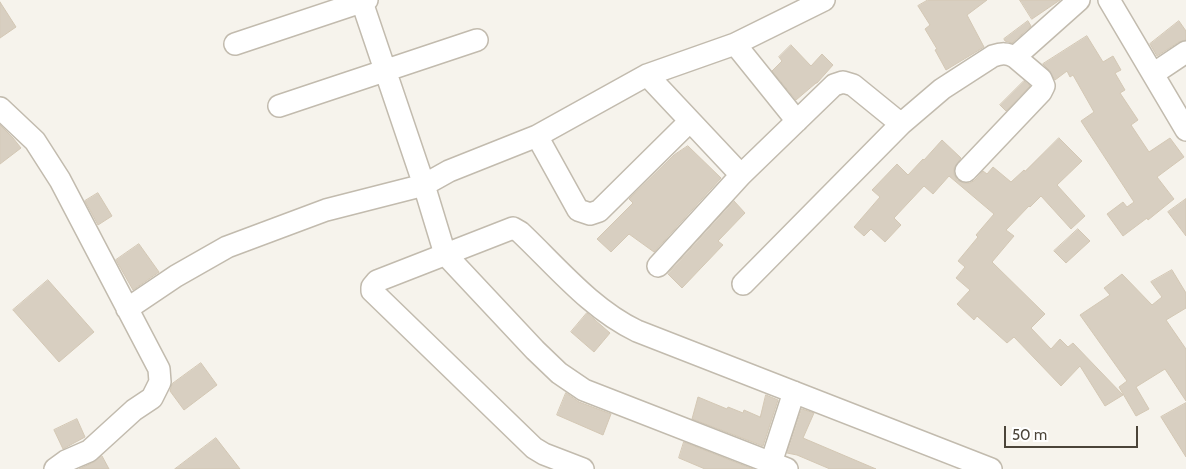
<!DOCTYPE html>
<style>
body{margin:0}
#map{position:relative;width:1186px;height:469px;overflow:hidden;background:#f6f3ec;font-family:Cabin,sans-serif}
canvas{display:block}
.scale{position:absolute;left:1004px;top:426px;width:134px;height:22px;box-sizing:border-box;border:2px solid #4b4439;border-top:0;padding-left:6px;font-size:15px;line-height:18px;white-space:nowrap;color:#4b4439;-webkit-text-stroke:4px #fff;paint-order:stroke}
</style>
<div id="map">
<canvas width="1186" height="469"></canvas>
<div class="scale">50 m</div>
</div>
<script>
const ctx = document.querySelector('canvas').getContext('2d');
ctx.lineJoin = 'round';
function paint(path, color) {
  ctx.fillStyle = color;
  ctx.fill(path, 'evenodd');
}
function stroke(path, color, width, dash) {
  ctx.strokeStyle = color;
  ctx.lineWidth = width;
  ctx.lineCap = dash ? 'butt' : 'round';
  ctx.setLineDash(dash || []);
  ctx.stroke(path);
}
const building = new Path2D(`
 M928 0H987L967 15 984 47 946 70 935 50 937 49 925 29 930 25 918 6Z
 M1020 0H1060L1032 19Z
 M0 2 16 27 0 38Z
 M1028 21 1031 26 1012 43 1005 41 1004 39Z
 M1179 21 1186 31V40L1179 42 1157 56 1150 44Z
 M1087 36 1103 62 1113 56 1121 70 1115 73 1125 90 1120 93 1138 120 1131 125 1149 152 1170 138 1184 157 1157 177 1174 199 1148 220 1147 218 1123 236 1107 214 1123 202 1127 207 1134 202 1081 121 1094 112 1073 75 1070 77 1067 71 1055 80 1049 70 1043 64Z
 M791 45 811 66 822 54 833 65 817 83H816L796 100 772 71 782 61 779 57Z
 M1024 81 1030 86 1006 111 1000 105Z
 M0 125 13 138 21 148 0 164Z
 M1059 138 1082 161 1057 185 1085 216 1071 229 1041 196 1030 207 1029 206 1006 230 1014 236 992 262 1045 314 1031 328 1051 349 1060 339 1068 347 1073 343 1123 395 1105 406 1080 366 1061 386 1014 337 1007 343 977 316 974 320 957 304 970 290 956 278 965 267 958 261 978 237 976 235 994 214 949 176 933 194 924 186 894 218 901 225 885 242 871 229 864 236 854 227 880 197 872 190 897 164 908 175 923 159 924 160 942 140 961 158 954 168V174L957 180 964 183H970L975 180 983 171 987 174 993 167 1011 182 1024 170 1025 171Z
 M688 146 721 178 654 252 629 234 611 252 597 239 633 203 629 199 674 155Z
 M98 193 112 216 98 225 85 201Z
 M1186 199V236L1168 212Z
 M734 201 745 213 718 241 723 245 682 288 668 274Z
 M1078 229 1090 241 1066 263 1054 251Z
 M139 244 159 272 133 290 116 260Z
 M1172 270 1186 293V308L1166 320 1186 349V401L1165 369 1136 387 1149 409 1136 416 1119 387 1127 381 1080 315 1110 295 1104 288 1122 274 1152 305 1162 297 1151 282Z
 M48 280 94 332 59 362 13 310Z
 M587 313 610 333 594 352 571 332Z
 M201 363 217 385 184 410 170 391 172 384Z
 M566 393 579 402 611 414 603 435 557 415Z
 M766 395 778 400 763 446 692 419 698 397 727 409 728 407 743 413 744 410 760 417Z
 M1186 403V457L1161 417Z
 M802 409 814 413 803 438 876 469H830L797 455 787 453Z
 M77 419 85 437 63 449 54 430Z
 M216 438 240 469H175Z
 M684 442 753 469H705L679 458Z
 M102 456 109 469H79L94 462Z`);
paint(building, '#d8cfc1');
stroke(building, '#d3c7b4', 1);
const street = new Path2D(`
 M1109 0 1186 130
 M362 2 424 185 445 254 535 350 559 373 584 390 787 469
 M235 44 367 0
 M735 44 797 121
 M1153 74 1186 52
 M647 75 741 175
 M279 106 477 40
 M0 108 35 141 60 180 159 369 160 382 152 398 134 410 89 451 66 461 55 469
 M537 136 578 210 590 214 599 211 690 121
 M966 171 1041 92 1044 86 1041 79 1015 57
 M658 266 741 175 834 85 843 82 853 85 901 124
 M743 284 901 124 942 89 993 56C1002 53 1007 53 1015 57L1079 0
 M127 309 176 276 227 247 326 210 424 185 449 171 537 136 647 75 735 44 824 0
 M583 469 544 454 534 448 372 291V287L377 281 513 228 520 232C557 267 591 309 637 331L991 469
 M769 469 794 392`);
stroke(street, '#c2bbae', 24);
stroke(street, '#fff', 21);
</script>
